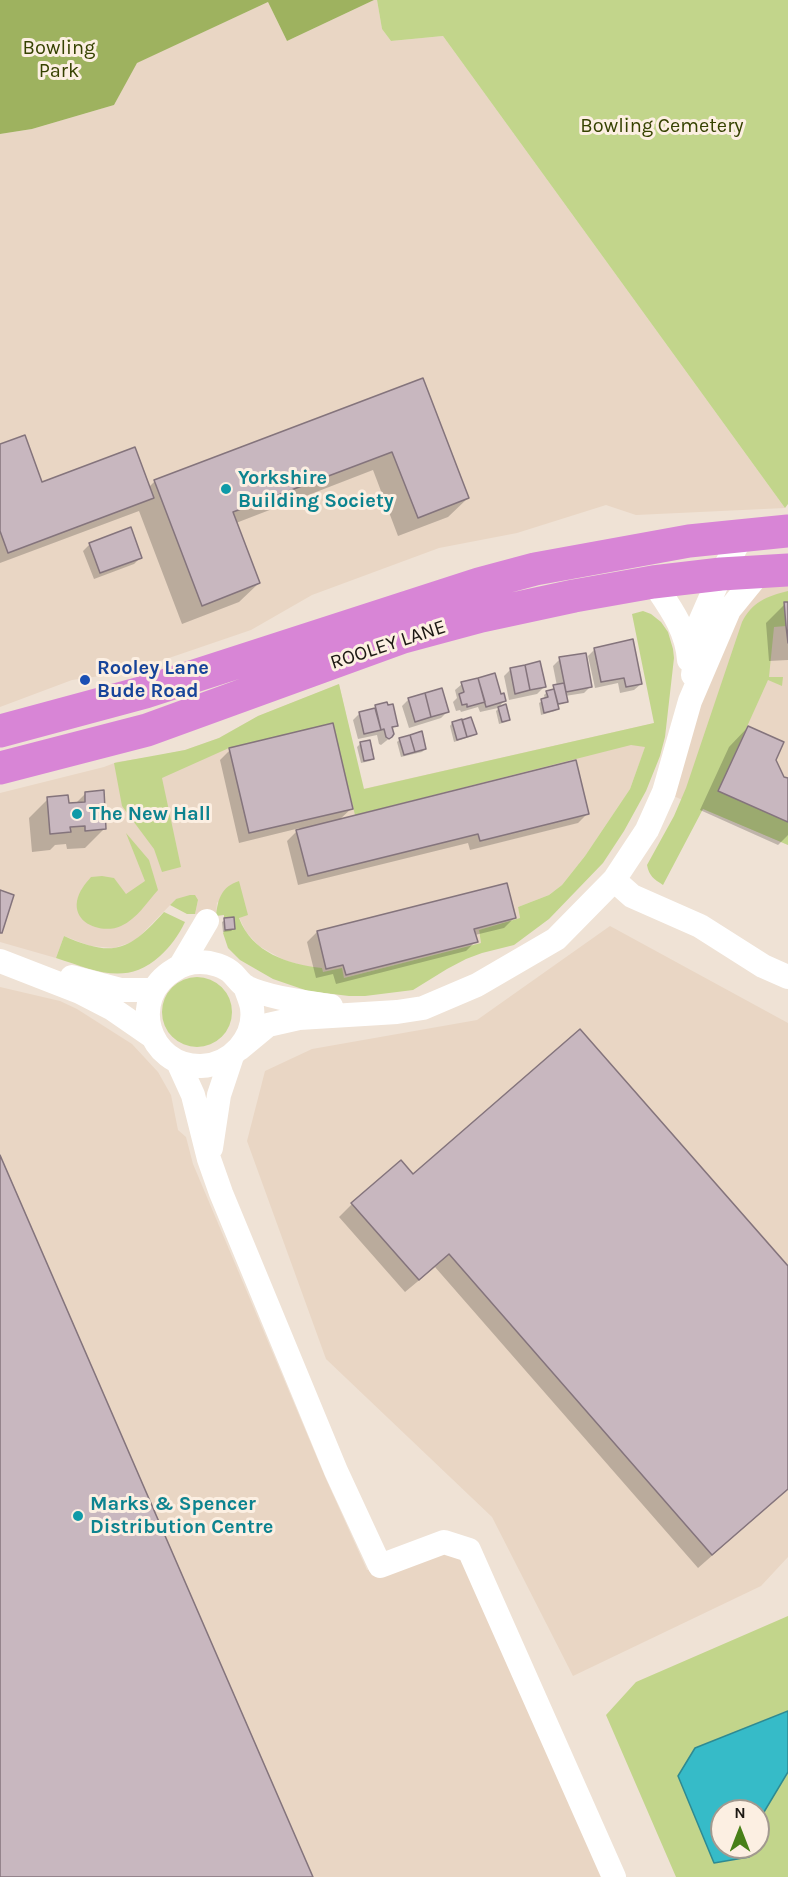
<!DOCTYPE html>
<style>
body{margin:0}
#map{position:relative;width:788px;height:1877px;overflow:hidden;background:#efe2d5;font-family:Karla,sans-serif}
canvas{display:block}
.north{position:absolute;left:710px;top:1799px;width:60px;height:60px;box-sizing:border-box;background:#fcefe2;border:2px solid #a2998f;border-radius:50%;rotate:0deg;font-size:16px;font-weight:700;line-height:24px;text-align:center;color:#1c1813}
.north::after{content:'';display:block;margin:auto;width:21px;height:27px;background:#488018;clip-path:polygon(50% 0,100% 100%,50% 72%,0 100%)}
</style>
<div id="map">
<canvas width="788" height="1877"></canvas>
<div class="north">N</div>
</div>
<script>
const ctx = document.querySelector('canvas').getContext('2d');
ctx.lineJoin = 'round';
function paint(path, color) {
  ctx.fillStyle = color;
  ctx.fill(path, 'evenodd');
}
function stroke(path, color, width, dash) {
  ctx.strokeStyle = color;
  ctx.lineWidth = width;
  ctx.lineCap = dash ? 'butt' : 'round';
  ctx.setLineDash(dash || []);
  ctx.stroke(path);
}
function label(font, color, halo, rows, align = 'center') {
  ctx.font = font + ' Karla,sans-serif';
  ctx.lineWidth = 6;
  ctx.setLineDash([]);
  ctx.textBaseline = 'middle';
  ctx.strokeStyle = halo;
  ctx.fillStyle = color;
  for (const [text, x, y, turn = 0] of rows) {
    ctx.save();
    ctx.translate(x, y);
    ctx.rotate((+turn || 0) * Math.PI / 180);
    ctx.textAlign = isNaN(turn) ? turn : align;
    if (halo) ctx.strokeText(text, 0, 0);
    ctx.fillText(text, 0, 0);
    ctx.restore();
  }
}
paint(new Path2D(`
 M374 0H377L382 29 391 41 443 36 785 508 636 515 606 505 517 533 439 548 312 595 251 630 128 672 72 680 0 707V134L32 129 114 105 136 63 268 2 287 41Z
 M788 570V845L664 792 729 610Z
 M339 684 363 789 654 723 630 789 585 856 562 885 549 895 518 907 520 918 479 930 481 943 344 978 284 960 259 946 246 932 239 917 217 902 216 916 195 914 198 900 176 899 135 941 114 948 90 946 64 936 56 958 0 942V793L104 767 117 762 156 756 185 750 219 738 258 716Z
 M610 926 788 1023V1557L761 1586 573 1676 492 1517 326 1359 247 1141 265 1071 312 1049 477 1020Z
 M0 987 60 1001 77 1009 132 1044 158 1072 171 1095 178 1130 186 1137 193 1164 326 1479 367 1570 444 1542 469 1550 614 1877H0Z`), '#e9d6c4');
paint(new Path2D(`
 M377 0H788V504L785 508 443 36 391 41 382 29Z
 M788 591V602H785L786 626 774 627 769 677H783L782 686 768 680 718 791 788 822V845L703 809 663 885C654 879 649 876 647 865L674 816 686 788 742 622C752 602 767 596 788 591Z
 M643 611 651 614 661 622 668 632 673 649 674 658 665 737 660 756 646 791 624 831 603 863 549 919 514 945 482 953 466 959 447 969 413 990 365 996H349L308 991 273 979 240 960 228 948 223 933 225 930 235 928 234 918H224V915L216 916C218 899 221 887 239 881L248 915 239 918C252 953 288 964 322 968L323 972 342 968 344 978 481 943 479 930 520 918 518 907 549 895 562 885 585 856 630 789 645 747 631 745 355 815 333 724 229 748 162 778 181 867 162 872 154 849 122 806 114 763 185 750 219 738 258 716 339 684 364 789 654 723 632 614Z
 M126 833 149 860 158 890C147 902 137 919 121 926 104 934 73 925 77 901 79 891 85 884 91 877L102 876 114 878 126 894 145 881Z
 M190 895H195L198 900 195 914H187L170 905 176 899Z
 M164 912 185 922C179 935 170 947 160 956 126 987 94 970 56 958L64 936C114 958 129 951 164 912Z
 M162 1012a35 35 0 1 1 70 0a35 35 0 1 1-70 0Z
 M788 1616V1711L695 1748 678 1776 714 1863 749 1857 751 1847H758V1822L788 1772V1877H676L606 1715 636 1682Z`), '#c2d58b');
paint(new Path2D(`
 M0 0H374L287 41 268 2 137 63 114 105 32 129 0 134Z`), '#9eb25f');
const water = new Path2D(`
 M788 1711V1772L758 1822V1811H722V1847H751L749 1857 714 1863 678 1776 695 1748Z`);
paint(water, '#36bbc8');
stroke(water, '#2e8a92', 1.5);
paint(new Path2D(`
 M422 380 468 498 448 517 398 536 373 470 236 523 259 583 239 602 182 624 139 511 0 563V446L41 484 148 488 154 482Z
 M90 544 141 557 134 564 94 579 83 551Z
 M788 603V660L769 661 766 623 785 604Z
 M595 649 641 684 634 690 620 693 618 683 595 688 588 656Z
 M560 659 591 686 584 693 565 696 566 701 563 704 557 705 558 709 555 711 541 715 539 703 545 699 544 695 547 692 552 691 554 687 557 686 553 666Z
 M511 669 544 687 537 694 509 700 504 676Z
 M462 684 504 701 498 708 480 712 478 707 461 712 460 710 456 711 453 702 457 698 455 690Z
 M409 699 447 712 441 718 409 728 402 706Z
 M376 707 396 725 391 730V737L381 745 379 744 377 735 358 739 353 720 360 713 372 710Z
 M499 708 509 719 506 722 499 724 496 711Z
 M452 723 475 734 472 736 454 742 450 726Z
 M748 727 774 760 783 778 788 780V835L778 845 700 810 729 747Z
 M400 739 425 749 422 752 401 757 397 742Z
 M360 744 373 758 370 761 361 763 357 747Z
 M230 750 352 808 339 820 588 813 578 823 470 850 468 843 298 885 287 841 300 828 239 843 220 760Z
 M85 794 104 829 85 848 67 849 66 844 55 845 50 850 32 852 29 818 48 799 68 805 75 804Z
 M514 918 504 928 475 935 476 941 466 951 336 984 333 974 316 978 307 942 317 932Z
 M225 920 234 928 231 931 223 932 222 922Z
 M413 1176 788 1268V1489L698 1568 435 1267 405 1292 339 1217 352 1204Z`), '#0003');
const building = new Path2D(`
 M423 378 469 498 418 518 392 452 233 512 260 583 202 606 154 480Z
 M25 435 42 482 135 447 154 498 8 553 0 531V444Z
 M131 527 142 558 100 573 89 543Z
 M784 602H788V643L786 626Z
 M633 639 642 684 626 687 624 678 601 682 594 648Z
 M586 653 592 687 566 692 559 657Z
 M540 661 546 687 530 690 525 665Z
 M525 665 530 690 515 694 510 668Z
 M495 673 501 694 504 693 506 701 486 707 478 678Z
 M478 678 485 702 467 707V704L462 705 459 694 464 692 461 682Z
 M564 683 568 702 558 704 553 685Z
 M442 688 449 712 431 717 425 693Z
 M554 689 559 709 544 713 541 699 548 697 546 691Z
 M425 693 431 717 415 722 408 698Z
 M387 702 388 705 393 704 398 726 392 727 394 734 392 737 389 739 386 737 384 729 381 730 375 705Z
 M506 704 510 720 502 722 498 707Z
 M375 708 381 730 364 734 359 712Z
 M471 717 477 734 467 737 462 720Z
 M462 719 467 737 457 740 452 722Z
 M333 723 353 809 249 833 229 748Z
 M748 726 784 742 776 760 784 777 788 778V822L718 791Z
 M422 731 426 749 415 752 410 735Z
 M410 735 415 752 404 755 399 738Z
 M370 740 374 759 364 761 360 742Z
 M576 760 589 814 480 841 478 834 308 876 296 830Z
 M104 790 106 829 85 831V826L70 827 71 832 50 834 47 797 68 795 69 803 85 802V792Z
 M507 883 516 918 474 929 478 942 346 975 343 965 326 969 317 931Z
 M0 890 14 895 2 933H0Z
 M234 917 235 929 225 930 224 918Z
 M580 1029 788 1266V1489L712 1555 449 1254 419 1280 351 1203 401 1160 413 1174Z
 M0 1155 313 1877H0Z`);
paint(building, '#c8b7bf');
stroke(building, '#84747c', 1.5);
stroke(new Path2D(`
 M653 582C669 606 687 629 689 660
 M693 675 700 622 721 574 742 536
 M614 880 632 896 700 926 763 966 788 977
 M0 961 80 992 111 1008 153 1037
 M181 965 207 921
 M72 977 121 990H152
 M245 986C247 993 251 1001 252 1008 256 1038 231 1065 201 1066 148 1067 127 998 174 970 181 965 191 962 200 962 211 962 225 966 233 974 237 978 241 984 246 987 269 998 306 1002 331 1006
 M239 1049 268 1025 299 1018 397 1012 423 1008 477 985 556 939 614 880 647 830 664 792 690 701 729 610 760 572
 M178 1062 193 1095 209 1159 221 1193 336 1471 380 1566 444 1542 469 1550 614 1877
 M211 1148 219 1095 232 1056`), '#fff', 24);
stroke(new Path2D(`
 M0 731 145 692 479 584 535 569 689 541 788 531
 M0 768 147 730 403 637 481 616 574 596 653 582 721 574 788 570`), '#d885d6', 33);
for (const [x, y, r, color] of [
 [226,489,6,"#0f9aa8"],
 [85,680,6,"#1a4fb4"],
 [77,814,6,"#0f9aa8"],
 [78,1516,6,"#0f9aa8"]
]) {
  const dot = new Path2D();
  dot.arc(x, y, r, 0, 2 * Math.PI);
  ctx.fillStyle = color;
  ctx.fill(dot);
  stroke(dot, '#fcefe2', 2);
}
label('20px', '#364200', '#fcefe2', [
 ["Bowling",59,48],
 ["Park",59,71],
 ["Bowling Cemetery",662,126]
]);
label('bold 20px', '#0d838f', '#fcefe2', [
 ["Yorkshire",238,478],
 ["Building Society",238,501],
 ["The New Hall",89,814],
 ["Marks & Spencer",90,1504],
 ["Distribution Centre",90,1527]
], 'left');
label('20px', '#1c1813', '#fcefe2', [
 ["ROOLEY LANE",388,645,-18]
]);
label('bold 20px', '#164399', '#fcefe2', [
 ["Rooley Lane",97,668],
 ["Bude Road",97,691]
], 'left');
</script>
